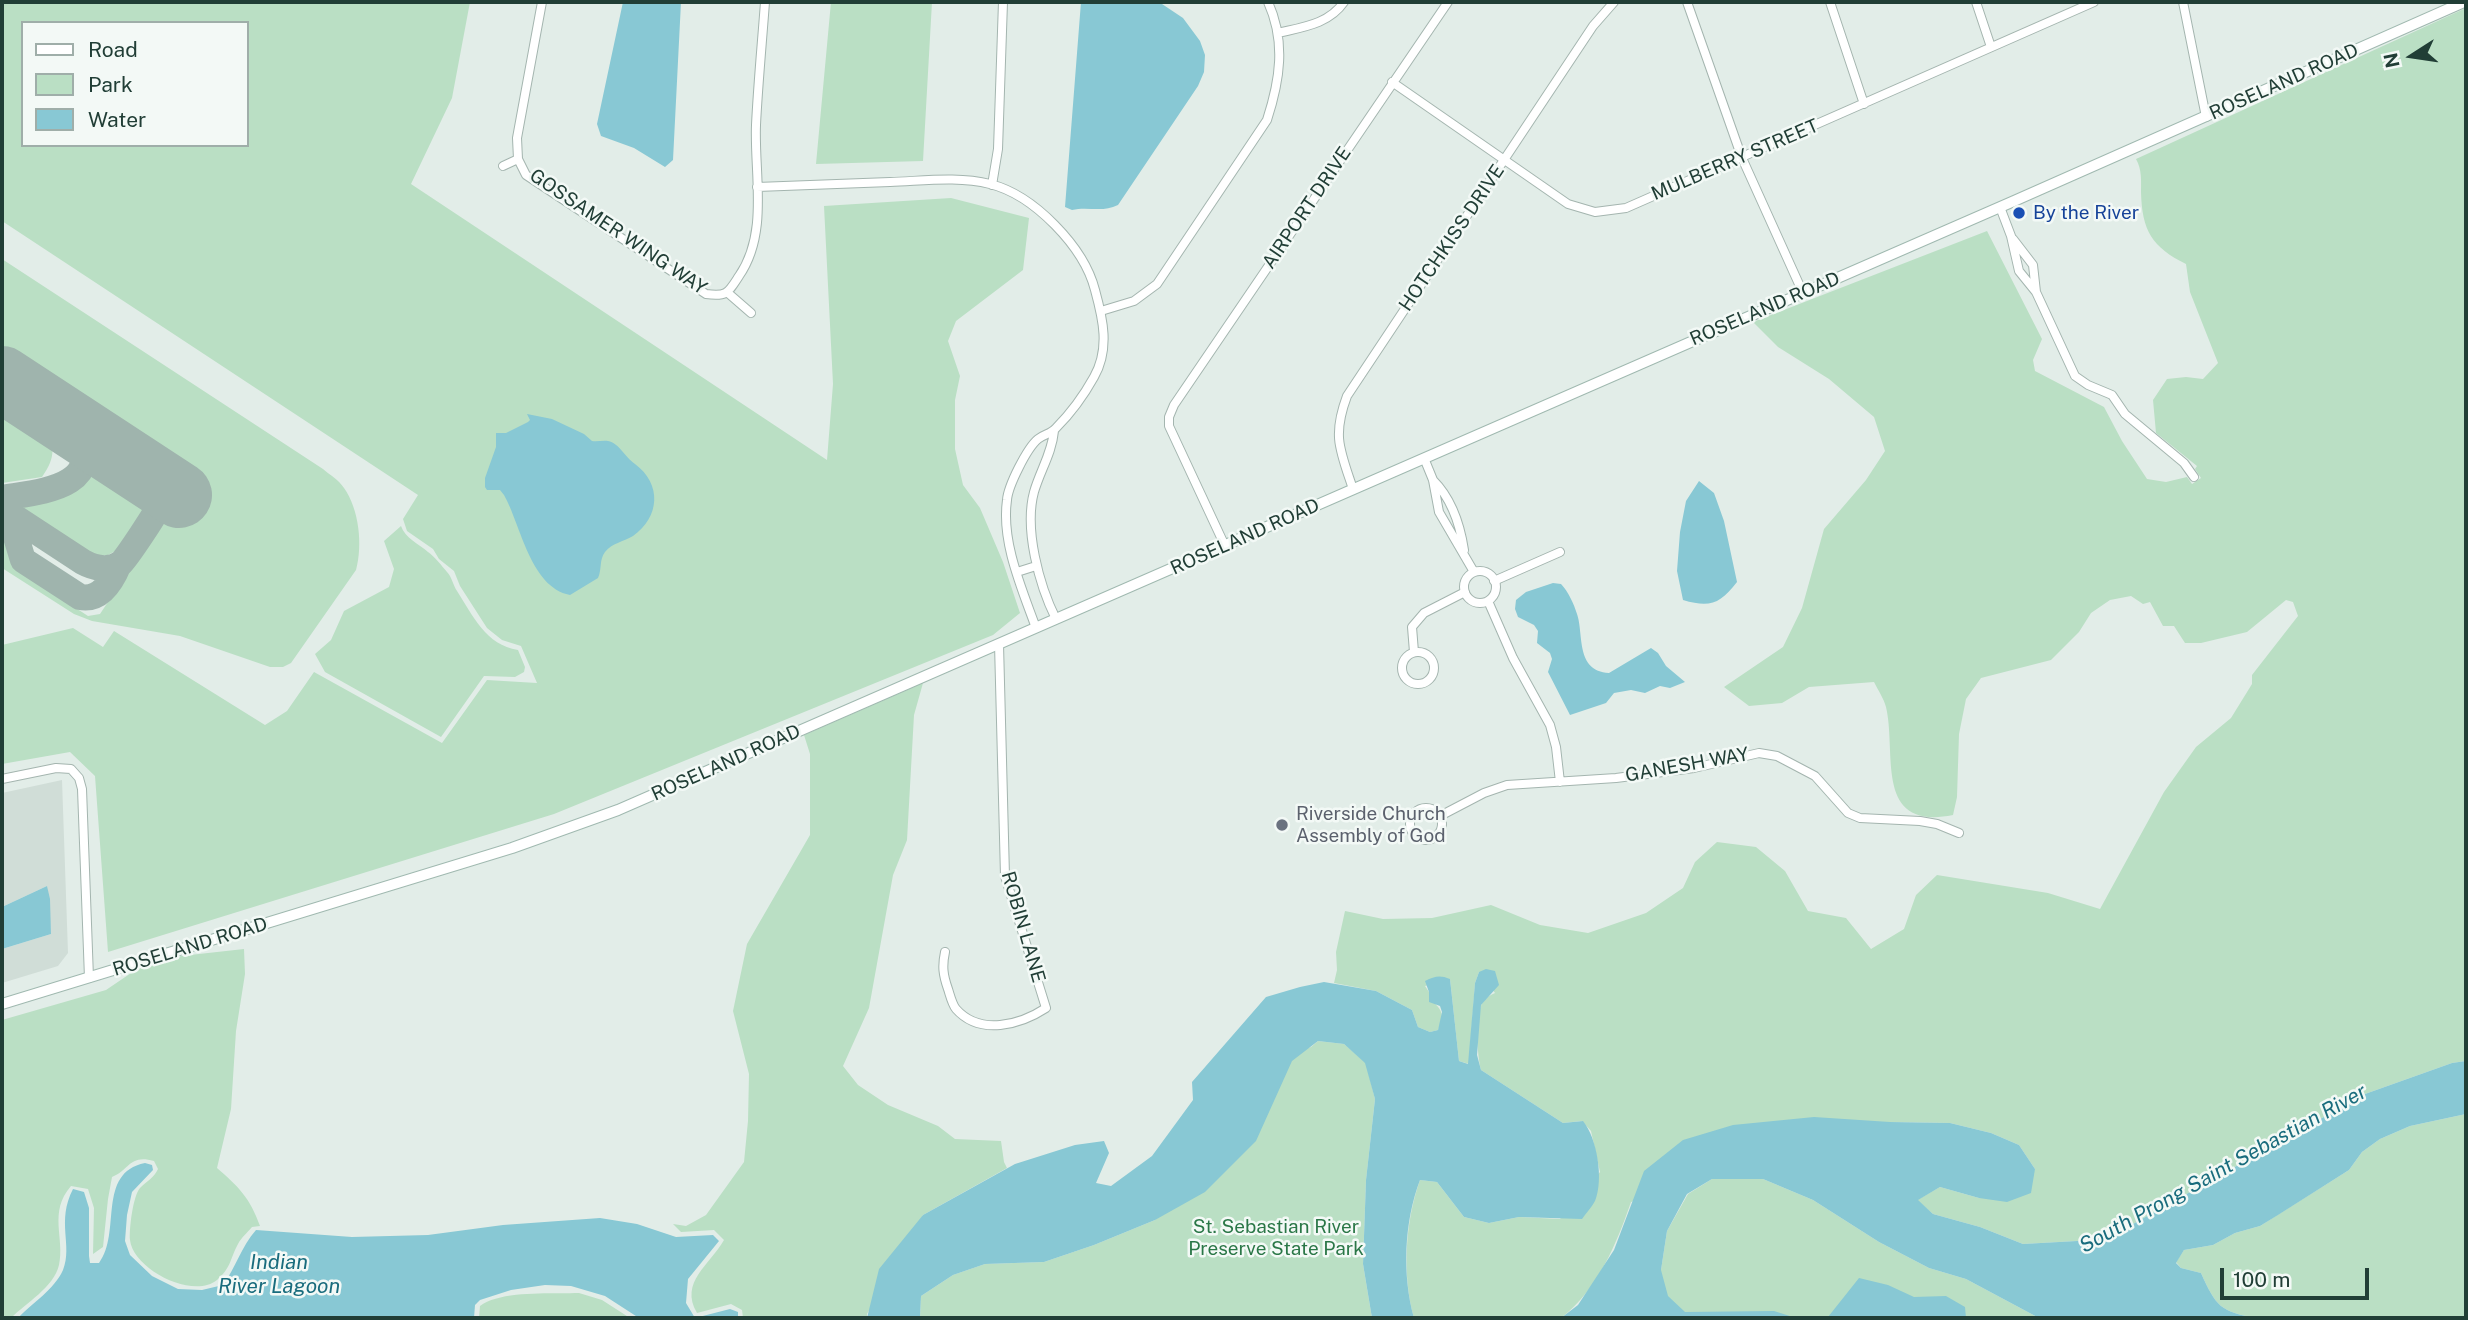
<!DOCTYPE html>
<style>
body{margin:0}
#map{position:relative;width:2468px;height:1320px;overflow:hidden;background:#e2ede8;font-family:"Public Sans",sans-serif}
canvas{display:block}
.frame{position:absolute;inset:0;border:4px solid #213e36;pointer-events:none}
.legend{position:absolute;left:21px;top:21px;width:228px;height:126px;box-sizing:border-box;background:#f3f9f6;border:2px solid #9faea9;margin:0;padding:9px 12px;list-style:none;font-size:21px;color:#213e36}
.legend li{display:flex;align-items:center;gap:14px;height:35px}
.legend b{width:35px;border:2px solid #9faea9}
.north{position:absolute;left:2377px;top:21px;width:70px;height:70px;-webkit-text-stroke:5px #f3f9f6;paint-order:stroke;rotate:258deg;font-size:19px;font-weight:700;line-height:28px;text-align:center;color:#213e36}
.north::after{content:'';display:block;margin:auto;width:24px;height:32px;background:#213e36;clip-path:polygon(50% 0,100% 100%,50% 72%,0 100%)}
.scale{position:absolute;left:2220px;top:1268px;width:149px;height:32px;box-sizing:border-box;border:4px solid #213e36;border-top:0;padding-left:9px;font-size:21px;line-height:24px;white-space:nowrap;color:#213e36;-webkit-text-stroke:5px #f3f9f6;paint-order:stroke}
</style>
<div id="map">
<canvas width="2468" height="1320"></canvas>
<div class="frame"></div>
<ul class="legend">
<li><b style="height:9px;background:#fff"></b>Road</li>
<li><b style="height:19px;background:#badfc4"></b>Park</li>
<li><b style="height:19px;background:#88c8d4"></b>Water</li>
</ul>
<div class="north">N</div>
<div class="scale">100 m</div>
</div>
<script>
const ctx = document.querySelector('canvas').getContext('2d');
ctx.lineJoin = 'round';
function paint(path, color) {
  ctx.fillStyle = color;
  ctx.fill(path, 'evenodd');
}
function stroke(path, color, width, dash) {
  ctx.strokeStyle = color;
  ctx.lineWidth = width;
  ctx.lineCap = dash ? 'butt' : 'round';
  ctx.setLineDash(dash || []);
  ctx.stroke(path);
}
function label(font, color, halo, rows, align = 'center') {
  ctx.font = font + ' "Public Sans",sans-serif';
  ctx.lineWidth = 5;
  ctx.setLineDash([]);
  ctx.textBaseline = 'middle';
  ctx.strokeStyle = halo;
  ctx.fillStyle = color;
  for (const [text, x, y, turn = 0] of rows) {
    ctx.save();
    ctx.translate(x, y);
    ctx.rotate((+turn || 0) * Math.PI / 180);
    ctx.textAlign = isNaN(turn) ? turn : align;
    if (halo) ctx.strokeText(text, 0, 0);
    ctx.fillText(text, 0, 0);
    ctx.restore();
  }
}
paint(new Path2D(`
 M62 780 68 953 58 966 2 983V949L51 934 47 886 2 907V793Z`), '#d0ddd7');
paint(new Path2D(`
 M2 2H470L452 98 411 184 827 460 833 384 824 206 951 198 1029 218 1023 270 956 321 948 341 960 376 955 400V449L963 485 980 508 1003 562 1020 613 993 635 554 814 108 952 95 776 70 752 2 764V645L73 628 103 647 114 631 265 725 287 711 314 672 442 743 487 680 537 683 521 646 502 640 487 628 460 586 454 571 439 559 433 549 407 531 403 519 418 495 2 221ZM23 23H247V145H23Z
 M831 2H932L923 161 816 164Z
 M2466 8V1061L2452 1063 2365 1094 2124 1229 2077 1241 2023 1244 1980 1227 1933 1214 1917 1200 1940 1187 1979 1198 2035 1169 2019 1145 1991 1133 1950 1123 1890 1122 1631 1202C1616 1245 1598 1289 1561 1318H1414C1402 1275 1405 1222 1420 1180L1437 1182 1464 1217 1489 1223 1519 1217 1560 1219 1600 1172 1591 1131 1582 1121 1563 1123 1481 1070C1477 1054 1475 1018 1482 1003 1485 998 1490 995 1495 993L1479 972 1475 983 1469 1064 1459 1061 1450 979 1425 986 1429 992V998C1441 1009 1446 1013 1438 1030L1430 1032 1418 1027 1412 1010 1376 991 1334 983 1337 970 1336 952 1345 911 1383 919 1432 918 1491 905 1540 925 1588 933 1646 913 1683 888 1695 862 1717 842 1756 847 1785 871 1808 911 1846 918 1871 949 1904 929 1916 895 1937 875 2048 893 2100 909 2164 792 2196 747 2231 718 2252 684V675L2298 616 2293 602 2286 600 2247 632 2201 643H2185L2174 626H2163L2150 602 2143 604 2131 596 2110 600 2091 613 2079 632 2051 660 1981 678 1966 699 1959 734 1957 797 1953 815C1873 831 1897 753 1886 707 1884 699 1878 690 1874 682L1809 687 1782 703 1749 706 1724 687 1783 647 1802 608 1824 529 1866 480 1885 451 1874 417 1829 379 1778 347 1753 322 1987 231 2042 339 2033 360 2035 371 2104 407 2122 441 2147 479 2166 482 2187 477 2192 484 2201 478 2195 469 2197 466 2156 433 2153 400 2167 379 2186 377 2203 379 2218 363 2190 292 2186 264C2152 247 2142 231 2141 192 2141 180 2142 170 2136 159Z
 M2 259 323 469C330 475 339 480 344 488 359 509 363 545 356 570L291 663 283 667H270L180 636 92 621 74 614 2 568V526L12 566 88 616 100 614 169 510 174 513 191 485 2 361Z
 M2 400C32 420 72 437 42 477L2 483Z
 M95 461 145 495V510L117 550 108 555 97 556 81 549 19 507V505C51 499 86 498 95 461Z
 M401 526C405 538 419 544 428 552 434 556 442 566 447 572 452 577 453 585 457 591 473 616 486 645 518 650L525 667 524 672 515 677 484 676 441 737 325 672 315 654 331 640 344 611 389 587 394 569 384 541Z
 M923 683 914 715 907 840 893 875 869 1008 843 1066 858 1085 888 1105 938 1126 955 1139 1001 1141 1004 1162 1007 1168 923 1215 867 1314V1318H743L742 1310 731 1304 697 1313C679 1282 710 1265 724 1240L714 1230 681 1232 673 1224 686 1226 706 1215 744 1162 748 1121 749 1074 733 1011 747 944 810 835V754L804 735Z
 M244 949 245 974 236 1031 231 1109 217 1168C239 1187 250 1198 260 1226L252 1227C247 1233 241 1238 238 1244 230 1259 231 1268 217 1280 193 1300 133 1269 130 1240 129 1229 133 1196 140 1188 147 1181 154 1178 158 1169L154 1161C129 1154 130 1170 112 1177L108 1199 103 1247 93 1254 94 1208 88 1189 71 1186C48 1212 65 1238 59 1265 54 1287 26 1303 11 1318H2V1020L106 990 137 969 159 962 181 956Z
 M1318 1041 1344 1044 1366 1063 1375 1099 1366 1180 1363 1264 1372 1318H920L921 1296 953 1275 985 1264 1044 1262 1094 1245 1155 1220 1291 1053 1311 1047Z
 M2466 1114V1318H2257C2220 1312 2216 1306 2201 1273L2181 1268 2176 1262 2184 1250 2213 1245 2235 1233 2260 1226 2349 1170 2362 1152 2380 1139 2410 1126Z
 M1712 1179H1763L1813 1200 1879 1242 1929 1268 1966 1279 2039 1318H1641L1661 1270 1667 1231 1688 1194Z
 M579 1293 602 1300 630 1318H479L480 1306C501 1290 552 1294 579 1293Z`), '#badfc4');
paint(new Path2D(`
 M623 2H681L673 160 665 167 634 148 601 136 597 124Z
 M1081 2H1159L1183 18 1200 41 1205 55 1204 72 1198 86 1118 205C1102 213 1088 206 1072 210L1065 207Z
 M527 414 552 419 584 434 592 441C597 442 603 440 608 441 619 443 625 457 635 464 662 484 660 517 633 536 623 542 612 543 605 552 599 560 602 569 598 578L570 595C530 587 521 525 504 495L500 490H487L485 487V478L496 447V433H506L528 422 530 420Z
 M1699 481 1714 493 1724 521 1737 582C1720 604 1710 608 1683 600L1677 571 1680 532 1686 501Z
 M1553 583 1561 584C1568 591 1574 604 1577 614 1584 634 1575 671 1609 673L1651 648 1658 653 1666 666 1685 682 1670 688 1660 686 1645 693 1631 690 1614 693 1606 703 1570 715 1548 672 1552 659 1550 653 1537 643 1538 631 1534 625 1518 617 1515 609 1516 600 1526 592Z
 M47 886 50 899 51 934 2 949V907Z
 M1486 969 1495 971 1499 985 1481 1005 1477 1055 1481 1070 1563 1123 1583 1121C1597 1138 1604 1179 1595 1201 1592 1207 1586 1213 1582 1219L1519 1217 1489 1223 1464 1217 1437 1182 1420 1180C1404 1222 1402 1275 1414 1318H1372L1363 1264 1366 1180 1375 1099 1365 1063 1344 1044 1318 1041 1292 1061 1256 1141 1205 1192 1155 1220 1094 1245 1044 1262 985 1264 953 1275 921 1296 920 1318H867L879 1269 923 1215 1015 1164 1075 1145 1104 1141 1109 1153 1096 1183 1111 1186 1152 1156 1193 1100 1192 1082 1266 997 1300 987 1324 982 1376 991 1412 1010 1418 1027 1430 1032 1438 1030 1442 1012 1440 1006 1429 1002V992L1425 981C1435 976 1440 975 1450 979L1459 1061 1468 1064 1475 983 1479 972Z
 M2466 1061V1114L2410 1126 2380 1139 2362 1152 2349 1170 2278 1215 2260 1226 2235 1233 2213 1245 2184 1250 2176 1263 2181 1268 2201 1273C2216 1306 2220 1312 2257 1318H2039L1966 1279 1929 1268 1879 1242 1813 1200 1763 1179H1712L1687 1194 1667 1231 1661 1270 1668 1296 1685 1312 1774 1311 1796 1318H1561L1578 1305 1614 1250 1644 1171 1683 1140 1733 1125 1814 1117 1890 1122 1950 1123 1991 1133 2019 1145 2035 1169 2031 1193 2007 1202 1979 1198 1940 1187 1918 1200 1933 1214 1980 1227 2023 1244 2077 1241 2124 1229 2365 1094 2452 1063Z
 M145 1163 152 1165 153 1170 132 1192 127 1215 125 1241 130 1255 152 1276 178 1289 202 1290 223 1285C236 1267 241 1247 256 1230L352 1237 428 1235 503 1225 600 1218 637 1224 676 1237 713 1235 719 1241 688 1279 686 1303 695 1318 730 1309 738 1312V1318H639L605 1296 571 1286 545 1285 511 1290 480 1300 475 1305 474 1318H18C32 1303 54 1290 63 1270 73 1245 56 1222 73 1189L84 1192 89 1208V1256L90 1263H99C122 1233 96 1173 145 1163Z
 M1859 1278 1888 1285 1914 1297 1946 1296 1965 1307 1966 1318H1820L1828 1317Z`), '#88c8d4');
stroke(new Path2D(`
 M2 498C43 491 104 488 79 430
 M2 509 83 562C94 568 108 571 120 564 126 559 160 508 162 500 165 492 161 487 157 480
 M4 511 13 527 23 560 80 597C101 601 112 581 119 564`), '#9fb4ad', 26);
stroke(new Path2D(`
 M2 379 179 495`), '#9fb4ad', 66);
const street = new Path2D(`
 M542 2 517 138 518 159 526 175 706 294C727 297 728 293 739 276 769 233 754 174 756 125 758 84 762 43 765 2
 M1687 2 1742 158 1803 293
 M1830 2 1864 104
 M1976 2 1991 47
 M2183 2 2206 117
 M1278 33C1303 27 1329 24 1344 2
 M1392 82 1568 204 1595 212 1626 208 2094 2
 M503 166 518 159
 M992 185 998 149 1003 2
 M757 187C801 185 846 184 890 182 923 181 958 176 990 184 1034 195 1084 247 1095 290 1103 319 1110 349 1094 377 1084 395 1070 414 1056 428 1051 434 1044 434 1038 439 1027 448 1008 486 1007 500 1001 542 1022 589 1036 628
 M2000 207 2011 236 2019 271 2036 292 2075 376 2088 385 2112 395 2125 414 2184 463 2194 477
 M2013 239 2033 265 2036 292
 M728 293 751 313
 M1101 311 1134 301 1157 284 1267 120C1280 80 1286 42 1268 2
 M1054 431C1052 453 1040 471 1034 492 1024 529 1039 585 1056 619
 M1424 458 1433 480 1439 512 1474 572
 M1433 480C1452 499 1460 524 1464 550
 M1353 489C1340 450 1332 436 1347 396L1593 26 1614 2
 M1225 546 1169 426V417L1174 405 1448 2
 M1464 587a16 16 0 1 1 32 0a16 16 0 1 1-32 0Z
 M1017 572 1036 566
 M1494 581 1560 552
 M1488 601 1513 658 1550 725 1556 747 1560 782
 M1414 652 1412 627 1424 613 1465 592
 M1402 668a16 16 0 1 1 32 0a16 16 0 1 1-32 0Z
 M2 779 56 768 71 769 79 778 82 789 89 978
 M1410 824a16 16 0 1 1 32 0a16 16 0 1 1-32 0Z
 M1440 816 1484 793 1507 785 1616 778 1694 768 1759 753 1777 756 1815 776 1848 813 1860 818 1920 821 1937 824 1959 833
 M945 952C942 966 943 975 948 989 950 995 952 1004 956 1009 980 1036 1020 1025 1046 1008L1005 876 999 644`);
const secondary = new Path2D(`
 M2 1004 512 848 618 810 2014 201 2464 2`);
stroke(street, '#a4b5af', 10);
stroke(secondary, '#a0b9b0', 12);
stroke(street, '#fff', 8);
stroke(secondary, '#fff', 10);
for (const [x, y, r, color] of [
 [2019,213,7,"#1a4fb4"],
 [1282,825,7,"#6b7280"]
]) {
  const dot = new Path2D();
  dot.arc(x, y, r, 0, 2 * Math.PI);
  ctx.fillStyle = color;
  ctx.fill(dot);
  stroke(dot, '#f3f9f6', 2.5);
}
label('19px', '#213e36', '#f3f9f6', [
 ["ROSELAND ROAD",2284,82,-24],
 ["MULBERRY STREET",1735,160,-23],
 ["AIRPORT DRIVE",1307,208,-56],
 ["GOSSAMER WING WAY",618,232,34],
 ["HOTCHKISS DRIVE",1452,238,-56],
 ["ROSELAND ROAD",1765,309,-23],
 ["ROSELAND ROAD",1245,537,-24],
 ["ROSELAND ROAD",726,763,-24],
 ["GANESH WAY",1687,765,-10],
 ["ROBIN LANE",1023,927,74],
 ["ROSELAND ROAD",190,947,-17]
]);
label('19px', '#164399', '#f3f9f6', [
 ["By the River",2033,213]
], 'left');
label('19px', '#5b616d', '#f3f9f6', [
 ["Riverside Church",1296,814],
 ["Assembly of God",1296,836]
], 'left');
label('19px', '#2a7747', '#f3f9f6', [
 ["St. Sebastian River",1276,1227],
 ["Preserve State Park",1276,1249]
]);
label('italic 21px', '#196c7d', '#f3f9f6', [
 ["South Prong Saint Sebastian River",2223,1169,-29],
 ["Indian",279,1263],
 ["River Lagoon",279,1287]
]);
</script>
